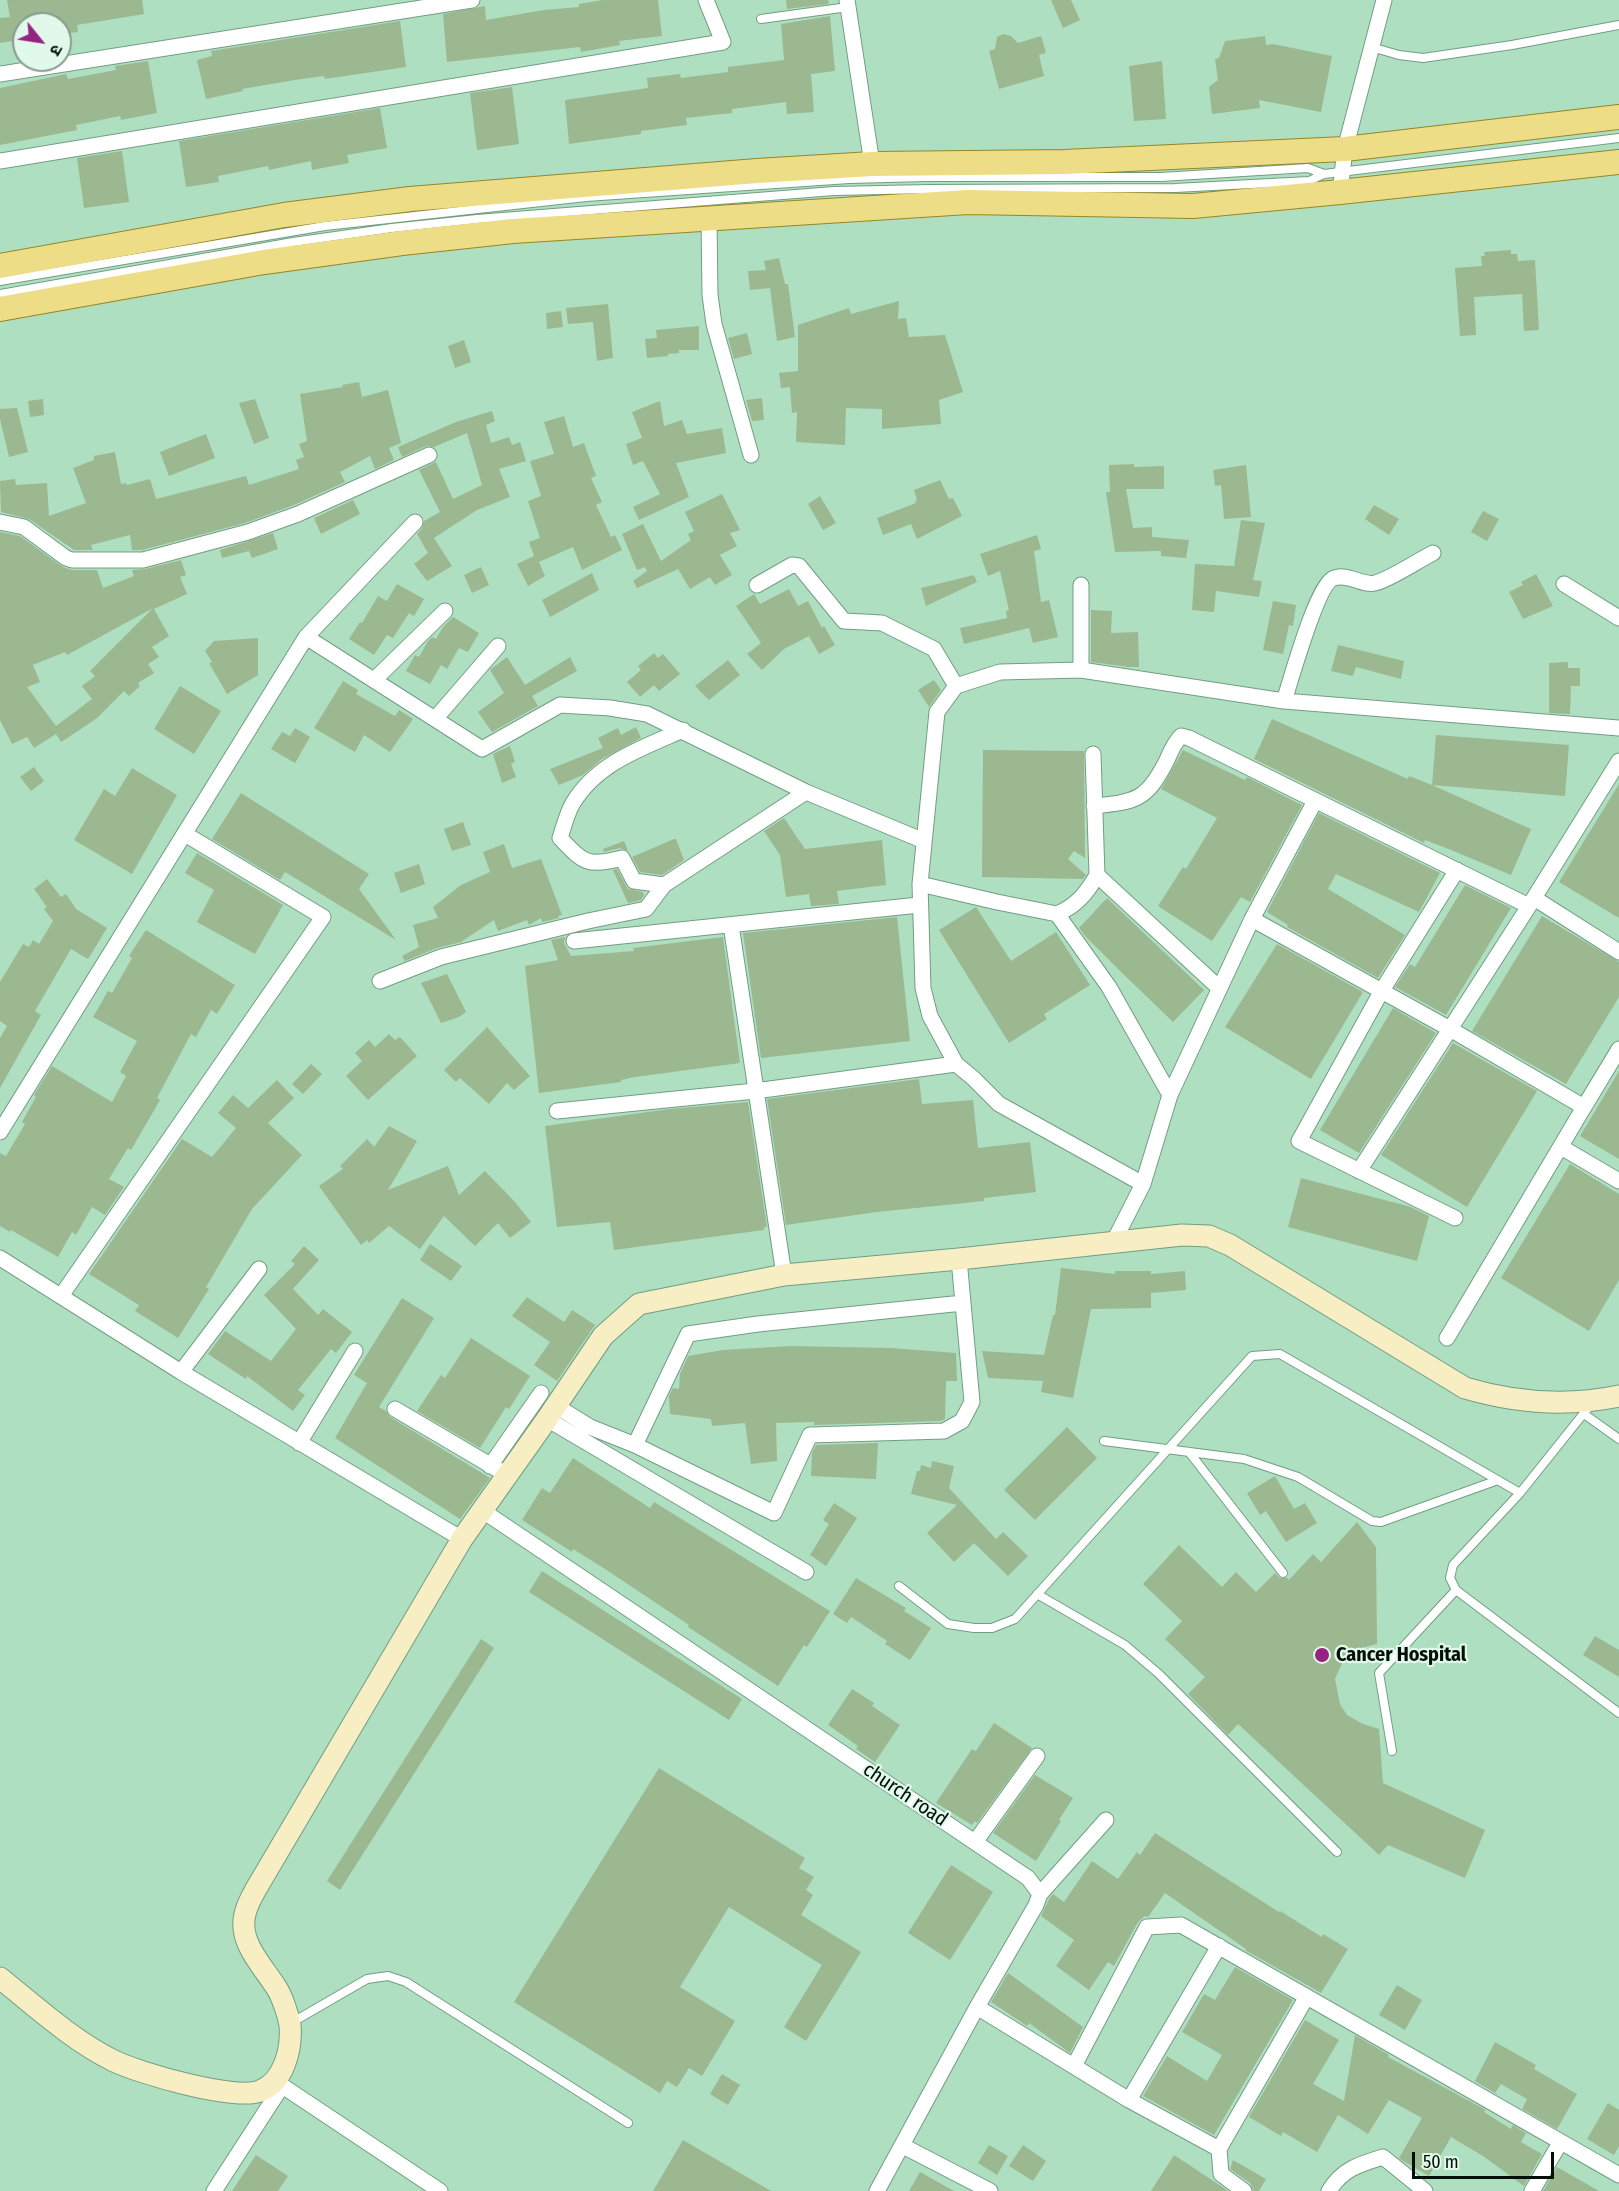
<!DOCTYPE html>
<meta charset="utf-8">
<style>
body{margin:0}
#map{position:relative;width:1619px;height:2191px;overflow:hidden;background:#afdfc1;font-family:"Fira Sans Condensed","Noto Sans Devanagari",sans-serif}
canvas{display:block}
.north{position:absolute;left:12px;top:12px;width:60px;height:60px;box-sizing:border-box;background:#e1f9ea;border:2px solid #879b8f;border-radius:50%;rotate:120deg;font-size:16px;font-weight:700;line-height:24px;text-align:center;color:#010f07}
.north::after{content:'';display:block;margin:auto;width:21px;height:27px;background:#972380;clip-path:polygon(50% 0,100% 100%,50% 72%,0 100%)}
.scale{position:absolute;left:1412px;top:2152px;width:142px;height:27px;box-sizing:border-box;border:3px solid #010f07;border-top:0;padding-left:8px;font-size:18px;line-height:21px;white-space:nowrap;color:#010f07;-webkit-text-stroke:4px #e1f9ea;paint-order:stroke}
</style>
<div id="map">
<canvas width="1619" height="2191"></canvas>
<div class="north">उ</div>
<div class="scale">50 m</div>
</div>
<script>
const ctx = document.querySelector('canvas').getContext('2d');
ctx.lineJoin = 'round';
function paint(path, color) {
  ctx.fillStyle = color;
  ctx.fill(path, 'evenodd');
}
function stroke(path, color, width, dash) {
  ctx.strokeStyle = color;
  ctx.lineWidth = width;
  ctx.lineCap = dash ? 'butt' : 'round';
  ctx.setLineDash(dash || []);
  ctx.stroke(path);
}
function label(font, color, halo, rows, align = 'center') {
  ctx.font = font + ' "Fira Sans Condensed",sans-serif';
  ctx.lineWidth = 4.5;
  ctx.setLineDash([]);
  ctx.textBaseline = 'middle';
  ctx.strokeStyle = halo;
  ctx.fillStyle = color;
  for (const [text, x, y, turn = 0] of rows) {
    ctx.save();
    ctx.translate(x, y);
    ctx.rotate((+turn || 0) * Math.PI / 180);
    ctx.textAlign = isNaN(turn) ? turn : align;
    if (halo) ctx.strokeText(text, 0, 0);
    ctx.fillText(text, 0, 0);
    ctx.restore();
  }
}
paint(new Path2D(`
 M7 0H142L144 14 77 25 78 32 60 34V24H24V39L0 43V18L10 17Z
 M603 0H658L662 36 619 41 620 45 581 52 580 47 447 62 443 14 485 6 486 20 544 10 579 7V4Z
 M786 0H828L829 4 787 9Z
 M1051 0H1071L1080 20 1063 28Z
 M830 16 835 71 811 74 814 112 787 114 786 102 732 109V113L686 118 687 125 641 131V134L569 144 565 100 648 88 647 78 680 74 681 78 728 72V67L784 60 781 24Z
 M400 21 406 67 325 79 324 76 295 80 242 89 243 91 206 99 197 60 212 56 211 51Z
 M1003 34 1011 36 1018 43 1041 36 1046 53 1039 55 1044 76 999 89 989 51 995 49 997 37Z
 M1265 36 1266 45 1273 44 1332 56 1321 112 1259 100 1260 108 1212 114 1209 87 1218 80 1215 59 1219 58 1225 41Z
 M148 61 157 113 121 120 120 116 76 125 77 130 0 145V88L66 74 68 79 116 70 115 66Z
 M1162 61 1166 119 1134 121 1129 66Z
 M512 87 519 144 477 150 470 93Z
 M380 108 387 148 347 155 349 163 312 170 311 161 269 170 268 166 218 176 219 182 186 187 179 141Z
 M122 151 129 202 84 208 77 158Z
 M1511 250V254H1517L1518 261 1535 260 1539 330 1524 331 1522 294 1474 297 1476 335 1460 336 1455 268 1482 266 1481 256H1485L1484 252Z
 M779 258 785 284H788L795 337 777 341 770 288 750 290 748 271 766 270 764 261Z
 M899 301 898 319 906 318 909 337 945 335 963 392 939 400 941 424 882 429V409L846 408 845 445 796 442 797 412 792 413 790 387 781 388 779 373 798 371V325L849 308 851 314Z
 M608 304 613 358 597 361 593 322 568 324 566 308Z
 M561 311 563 327 547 329 546 313Z
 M699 326V350H679V353L668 354V356L647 358 645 339 657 338 656 330Z
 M747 333 752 354 734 359 728 338Z
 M464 340 471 362 455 368 448 346Z
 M359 382 362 397 388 390 401 443 389 448 394 460 375 469 370 456 340 472 345 482 294 505 245 523 142 550H132L130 535 91 545 93 550H74L29 519 1 512 0 481 15 479 16 485 47 483 49 516 86 503 73 468 94 460V456L115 452 121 484 126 483 127 485 150 479 156 499 246 476 249 485 299 469 296 460 304 457 299 444 307 441 300 394 343 387 342 385Z
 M762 398 764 420 752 421 746 400Z
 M43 399 44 415 30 417 28 401Z
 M255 399 269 438 254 444 239 403Z
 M660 401 664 426 682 420 687 434 722 428 726 453 676 463 689 497 639 520 633 507 660 494 643 461 633 465 626 444 642 438 632 412Z
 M17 408 28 452 9 457 0 419V409Z
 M492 411 495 421 486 425 491 443 509 437 512 445 520 442 526 461 499 469 510 497 477 510 434 538 452 566 427 581 414 564 428 553 417 534 422 528 424 521 440 512 419 470 436 462 453 499 482 485 467 433 434 447 426 446 402 457 398 447 456 422Z
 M564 416 573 447 584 443 596 476 591 478 602 502 596 505 611 537 615 535 622 550 582 570 573 547 539 562 545 576 528 586 517 564 534 556 529 542 540 538 528 501 541 496 530 461 554 454 544 422Z
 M206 434 215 458 169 476 160 452Z
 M1134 464V467L1164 466V489H1126L1133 528 1152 527V537L1189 540 1186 558 1161 556V551L1115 552 1106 492H1110L1109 465Z
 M1246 465 1251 517 1224 519 1221 485 1215 486 1213 470Z
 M940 480 949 499 953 498 962 516 917 539 911 524 883 535 877 518 916 503 915 501 917 500 914 490Z
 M722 494 740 530 730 533 737 546 720 555 732 575 715 585 710 577 690 589 678 569 637 588 633 581 647 571 645 567 637 570 622 534 643 524 661 561 691 540 688 534 694 531 685 512Z
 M820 496 836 523 823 530 808 504Z
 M353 500 360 514 321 534 314 518Z
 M1374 505 1399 519 1389 535 1365 519Z
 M1483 511 1499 519 1487 541 1471 532Z
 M1241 520 1265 523 1253 580 1262 581 1259 597 1216 591 1214 612 1192 610 1195 564 1234 566Z
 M0 532 20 536 63 567 72 570H97L103 588 134 576 132 570 145 569 181 560 186 575 180 577 187 594 154 609 169 636 152 647 159 657 148 664 154 673 138 683 140 686 129 696 124 691 97 718 75 733 61 742 56 734 34 748 27 737 12 744 0 720ZM153 608 90 671 95 676 82 686 92 699 56 726 27 687 40 682 33 665 65 652 67 655Z
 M273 533 278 549 252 558 249 551 222 558 220 550Z
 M1037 535 1041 549 1034 551 1041 602 1049 600 1058 637 1033 643 1029 628 964 644 960 628 1007 618 1006 611 1009 610 1000 571 988 576 980 554Z
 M481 567 489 585 472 593 464 575Z
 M592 573 599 590 550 617 542 600Z
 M1536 574 1553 606 1523 619 1509 592 1523 585 1521 582Z
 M974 575 977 582 926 606 921 588Z
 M397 584 424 599 414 616 409 613 393 638 387 635 374 655 349 639 360 622 362 623 378 596 387 601Z
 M789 589 798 606 808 601 822 628 824 626 835 645 819 654 809 636 784 649 762 670 747 654 761 643 736 606 754 594 760 604Z
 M1273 601 1296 605 1293 626 1289 625 1283 654 1263 650Z
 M1091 610 1112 611 1111 633 1138 632 1139 667H1129L1091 662Z
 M453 617 479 633 468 652 459 648 447 669 441 665 430 684 406 671 415 655 419 657 428 641 432 637 436 639 443 627Z
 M258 638V675L227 694 209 663 212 662 205 651 214 641Z
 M1338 645 1404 661 1401 679 1356 667 1353 676 1331 671Z
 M654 653 658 658 663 654 680 674 659 691 654 685 640 697 627 682 641 670 638 666Z
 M507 657 525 685 570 657 577 671 532 696 538 706 492 732 478 712 504 693 490 670Z
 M728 660 740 675 709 700 695 686Z
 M1568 662V668H1580V686H1571L1570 714 1549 713V663Z
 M934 680 941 690 929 707 918 690Z
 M343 681 358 690 356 694 395 716 399 710 413 719 390 752 364 735 355 752 314 728Z
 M180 686 221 711 194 754 154 729Z
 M1272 719 1408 779 1409 776 1432 785 1531 829 1511 875 1451 850 1425 840 1424 843 1254 759Z
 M636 727 641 738 602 759 583 775 559 785 550 769 603 748 598 738 618 728 621 735Z
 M295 728 310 737 295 763 271 749 282 732 290 736Z
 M1436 735 1569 745 1565 796 1432 785Z
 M510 746 515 762 511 764 516 777 502 783 493 754Z
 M983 750 1084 751 1085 858 1074 851 1068 859 1086 875 1083 879 982 877Z
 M1183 750 1245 780 1247 777 1302 805 1250 902 1241 897 1212 941 1158 906 1183 867 1186 869 1217 818 1161 789Z
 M34 767 44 781 31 791 20 777Z
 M132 768 177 795 132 874 74 840 104 789 115 796Z
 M1619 784V918L1559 882Z
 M241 793 369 874 359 889 396 940 285 872 280 880 212 839Z
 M1319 813 1440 873 1419 912 1336 874 1328 889 1405 935 1378 978 1287 927 1288 925 1267 912Z
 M784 818 805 849 882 840 886 885 837 891 839 904 811 906 809 894 786 897 780 855 764 831Z
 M463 822 471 845 452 851 444 829Z
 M674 839H676L684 860 662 875 640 872 632 857Z
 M624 841 628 851 620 848 604 852 603 849Z
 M504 844 512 868 541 859 562 915 558 916 559 918 542 922 541 918 529 925 527 920 498 931 494 920 461 942 437 948 405 961 402 956 419 947 413 925 438 918 433 907 461 885 490 872 483 852Z
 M197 853 283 905 255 954 197 922 214 890 185 873Z
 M419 864 425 884 401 893 394 873Z
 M617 869 628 889 643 892 644 895 641 900 628 903 613 870Z
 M47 879 61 897 66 894 76 909 107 928 88 959 71 949 35 1011 41 1015 0 1088V1038L7 1026 0 1021V982L23 944 29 947 33 940 39 944 53 921 44 909 47 907 34 889Z
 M1465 885 1511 908 1446 1015 1395 987 1410 964 1415 967Z
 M1107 898 1204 990 1173 1022 1117 968 1086 937 1079 928Z
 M976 907 1011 961 1056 932 1090 985 1044 1014 1047 1019 1009 1043 939 930Z
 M1542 916 1619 962V997L1566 1084 1472 1031Z
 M897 917 910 1041 761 1058 743 933Z
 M146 930 235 985 217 1014 211 1010 196 1037 191 1034 157 1098 160 1100 131 1150 128 1148 109 1179 124 1187 105 1215 92 1207 76 1235 72 1232 58 1257 11 1230 10 1232 0 1226V1153L6 1156 25 1124 22 1122 36 1097 34 1095 52 1066 112 1102 126 1076 120 1072 137 1041 93 1017 108 991 112 993 132 958 129 956Z
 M565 937 564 943 571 956 634 951 633 948 723 937 740 1063 635 1077 621 1080V1082L539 1093 525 966 558 960 551 940Z
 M1277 944 1363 992 1311 1079 1225 1027Z
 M447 974 466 1012 459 1017 441 1023 421 983Z
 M1393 1008 1436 1033 1359 1153 1320 1130Z
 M487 1027 530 1076 514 1090 507 1083 489 1104 460 1078 456 1082 444 1070Z
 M389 1034 395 1040 400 1037 417 1056 368 1100 346 1076 362 1061 355 1053 369 1040 375 1047Z
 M1453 1043 1537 1091 1467 1207 1381 1155Z
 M311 1064 322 1074 303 1094 292 1084Z
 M1619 1071V1159L1580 1136Z
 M919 1079 922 1104 973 1100 978 1148 1030 1142 1036 1192 984 1198V1201L877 1212 786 1225 767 1099Z
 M277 1080 294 1098 268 1123 302 1155 252 1209 206 1287 209 1289 178 1338 135 1311 139 1305 89 1274 182 1139 212 1157 236 1128 218 1113 233 1095 248 1108Z
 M748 1102 767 1227H764V1230L614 1250 610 1222 557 1227 545 1126 670 1109Z
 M389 1126 417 1141 388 1190 448 1166 459 1195 485 1171 515 1202 531 1222 510 1238 498 1223 475 1246 444 1216 420 1249 389 1226 369 1243 367 1240 361 1245 319 1186 343 1169 340 1166 367 1139 374 1147Z
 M1570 1164 1619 1194V1280L1589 1331 1501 1278Z
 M1301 1178 1411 1207 1429 1216 1417 1261 1288 1227Z
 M430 1244 462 1266 451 1281 420 1260Z
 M304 1246 319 1260 293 1289 318 1315 323 1309 352 1332 336 1353 331 1349 298 1390 305 1395 293 1411 247 1376 246 1379 208 1354 225 1331 271 1361 296 1329 264 1295 295 1264 291 1261Z
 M1061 1268 1115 1274V1271H1151V1274L1185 1271 1186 1290 1151 1293V1308L1091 1309 1073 1398 1041 1392 1043 1381 988 1378 982 1351 1044 1355 1053 1315H1055Z
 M527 1297 564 1322 572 1310 595 1325 557 1381 534 1365 550 1342 512 1316Z
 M402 1298 434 1318 379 1407 386 1411 390 1417 490 1478 460 1519 335 1438 367 1383 354 1375Z
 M471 1338 530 1376 509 1409 506 1407 480 1448 417 1411 441 1375 445 1378Z
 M790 1346 891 1348 956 1353 957 1381H946L945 1419 941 1421 814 1425V1422L776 1423 777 1461 751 1464 745 1423 712 1426 711 1419 670 1414 669 1396 673 1388 679 1389 680 1374 688 1356 723 1350Z
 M1067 1427 1097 1458 1035 1520 1004 1490Z
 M878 1443 876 1479 811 1476 812 1453 816 1445Z
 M573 1458 650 1508 654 1502 830 1611 807 1647 804 1645 778 1686 688 1627 689 1625 605 1569 573 1549 572 1552 522 1520 542 1488 550 1493Z
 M932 1461 954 1466 949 1488 996 1539 1003 1532 1028 1556 1008 1576 974 1543 954 1562 927 1533 957 1505 911 1494 917 1471H920L921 1465 931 1468Z
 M1275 1476 1294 1509 1305 1503 1317 1523 1286 1542 1266 1511 1260 1515 1247 1493Z
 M834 1503 857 1518 826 1566 810 1555 829 1524 823 1520Z
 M1357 1522 1376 1547 1377 1644 1353 1650 1343 1661 1335 1679 1340 1704 1347 1715 1363 1724 1379 1729 1383 1783 1485 1830 1465 1878 1388 1845 1379 1855 1238 1724 1228 1735 1188 1694 1205 1677 1165 1639 1182 1621 1143 1584 1179 1545 1222 1587 1236 1572 1256 1592 1275 1573 1280 1578H1287L1289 1580 1313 1554 1321 1562Z
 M542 1571 742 1699 729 1720 529 1592Z
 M856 1578 906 1608 904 1611 931 1628 910 1660 885 1644 887 1641 851 1617 847 1623 833 1614Z
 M1595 1636 1619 1650V1677L1583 1655Z
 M481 1639 494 1648 340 1890 327 1881Z
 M852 1689 874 1703 872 1706 900 1725 875 1762 856 1749 858 1746 828 1725Z
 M994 1723 1032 1748 977 1823 975 1821 972 1825 936 1803 972 1749 976 1751Z
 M659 1768 805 1858 799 1868 814 1877 806 1890 813 1895 801 1915 861 1952 806 2041 784 2027 822 1965 729 1907 680 1987 735 2021 702 2076 689 2068 677 2087 667 2081 660 2093 514 2002Z
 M1035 1775 1073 1798 1059 1820 1061 1821 1036 1861 993 1833Z
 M1155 1833 1279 1912 1280 1911 1322 1937 1323 1934 1348 1949 1321 1993 1245 1950 1246 1949 1165 1893 1148 1917 1145 1916 1138 1922 1114 1966 1108 1962 1089 1990 1056 1966 1074 1940 1041 1916 1049 1899 1053 1894 1064 1902 1092 1861 1118 1879 1137 1852 1140 1855Z
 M951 1865 993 1892 950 1960 908 1933Z
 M1235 1967 1293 2000 1214 2135 1143 2096 1167 2056 1207 2081 1222 2055 1182 2032 1204 1994 1215 2000Z
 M1008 1973 1083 2027 1070 2053 1029 2023 1027 2026 991 2002Z
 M1397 1985 1422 2000 1405 2030 1379 2015Z
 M1305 2020 1339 2040 1313 2084 1344 2101 1355 2035 1389 2055 1388 2057 1486 2110 1484 2112 1511 2129 1513 2125 1526 2133 1521 2142 1542 2154 1524 2186 1483 2156 1451 2137 1429 2176 1403 2161 1399 2158 1422 2118 1389 2100 1368 2134 1338 2115 1317 2152 1283 2132 1281 2136 1249 2117Z
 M1495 2042 1536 2065 1534 2069 1577 2094 1557 2129 1522 2109 1527 2099 1501 2084 1495 2093 1475 2081Z
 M722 2074 740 2085 728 2105 710 2094Z
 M1608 2103 1619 2110V2146L1614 2155 1587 2139Z
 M683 2140 771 2191H653Z
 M989 2145 1008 2156 997 2175 978 2163Z
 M1023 2145 1046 2161 1033 2181 1009 2166Z
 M256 2155 288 2176 278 2191H232Z
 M1174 2155 1215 2182 1228 2191H1151Z
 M1233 2160 1266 2179 1259 2191H1254L1250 2183 1230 2169Z
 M1557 2167 1599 2191H1543Z
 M920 2172 954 2191H909Z`), '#9bb890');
const lane = new Path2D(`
 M761 19 848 7
 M1371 47 1399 55 1423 58 1512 45 1619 25
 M0 281 325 226 586 197 849 179 926 177H1161L1308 168 1324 174
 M0 294 293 242 392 228 477 219 834 191 929 189 1175 188 1309 181 1324 174 1619 138
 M1584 1414 1619 1439
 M1104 1441 1244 1459 1298 1477 1372 1521 1381 1522 1498 1480
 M1189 1452 1283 1573
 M899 1586 948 1624 974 1628H992L1015 1619 1252 1356 1280 1354 1520 1493
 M1456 1590 1619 1713
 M1037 1594 1125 1645 1159 1674 1337 1852
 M1392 1751 1379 1673 1456 1590 1450 1578 1453 1565 1520 1493 1592 1403
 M291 2023 367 1979 388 1976 406 1982 628 2123`);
const street = new Path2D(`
 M847 0 872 164
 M0 74 472 0
 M0 161 723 42 706 0
 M1340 192 1345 149 1384 0
 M709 219 710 295 714 324 751 455
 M0 522 24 527 66 558 72 560H143L248 532 298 514 429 455
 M1564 584 1619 618
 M757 585 792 565 799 566 844 621 882 623 934 649 956 686
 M1081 585V670
 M306 637 482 749 560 705 610 708 647 714 806 792 924 841
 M374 680 445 611
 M1284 701C1291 680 1317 584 1334 578 1348 573 1362 586 1375 583 1391 579 1417 561 1433 553
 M435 719 498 646
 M1315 801 1252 919 1450 1029 1584 1107 1447 1338
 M1094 806C1136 802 1147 800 1167 760 1171 751 1174 743 1181 736L1189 738 1529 906
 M1097 875 1219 988
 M920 884 997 902 1057 914 1109 987 1170 1095
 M664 885 634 881 622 858C587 867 584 863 560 838 564 826 567 813 573 803 597 763 642 748 683 730
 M1534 898 1619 952
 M1057 914C1076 906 1087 893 1097 875L1093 754
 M731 925 784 1275
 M574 941 919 905
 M380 981 441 957 588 921 646 909 664 885 806 792
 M1584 1107 1619 1049
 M557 1111 755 1091 956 1064
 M0 1132 306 637 415 522
 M1561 1147 1619 1181
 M1359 1171 1529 906 1619 761
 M1143 1184 999 1104 973 1078 956 1064 930 1016 923 988 920 884 937 712 956 686 1000 672 1081 670 1284 701 1619 728
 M1455 1218 1299 1141 1381 992 1457 870
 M1113 1243 1143 1184 1170 1095 1252 919
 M0 1258 181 1372 462 1539
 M61 1296 323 917 185 834
 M181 1372 259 1269
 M556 1406 590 1427 635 1445 774 1513 810 1435 944 1431 962 1421 972 1402 959 1259
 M395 1409 507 1475
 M547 1419 806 1572
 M299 1443 355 1351
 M635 1445 688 1334 758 1324 963 1303
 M490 1466 541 1393
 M483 1511 1028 1878 1040 1894 1036 1905 977 2007 877 2191
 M975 1842 1037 1756
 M1040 1894 1106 1820
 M977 2007 1129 2100 1219 2149 1221 2174 1244 2191
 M1074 2066 1147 1927 1181 1925 1619 2175
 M275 2081 440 2191
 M1129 2100 1219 1946
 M903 2146 990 2191
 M1219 2149 1306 1998
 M214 2191 282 2086
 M1329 2191C1342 2169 1360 2164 1383 2157L1425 2191
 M1532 2191 1560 2143`);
const secondary = new Path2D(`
 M0 1978C36 2007 72 2040 114 2061 139 2073 235 2101 260 2091 284 2082 292 2049 290 2025 288 2014 282 1996 276 1987 262 1965 238 1942 245 1914 247 1905 252 1896 256 1889L462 1539 547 1419 603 1336 639 1304 784 1275 959 1259 1182 1235 1209 1236 1230 1245 1465 1388C1516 1403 1567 1407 1619 1396`);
const primary = new Path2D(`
 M0 266 284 215 410 199 757 171 872 164 1064 162 1345 149 1619 117
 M0 309 264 262 402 243 513 231 968 202 1193 206 1340 192 1619 162`);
stroke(lane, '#719e83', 10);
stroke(street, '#719e83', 17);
stroke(secondary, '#719e83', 23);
stroke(primary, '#948726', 26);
stroke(lane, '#fff', 8);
stroke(street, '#fff', 15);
stroke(secondary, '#f7eec3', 21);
stroke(primary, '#eedd87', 24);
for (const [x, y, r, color] of [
 [1322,1655,8,"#972380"]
]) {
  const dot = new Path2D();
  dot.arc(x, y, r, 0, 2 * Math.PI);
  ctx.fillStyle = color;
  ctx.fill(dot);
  stroke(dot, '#e1f9ea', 2);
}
label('bold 20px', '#010f07', '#e1f9ea', [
 ["Cancer Hospital",1336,1655]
], 'left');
label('20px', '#010f07', '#e1f9ea', [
 ["church road",905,1795,34]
]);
</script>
